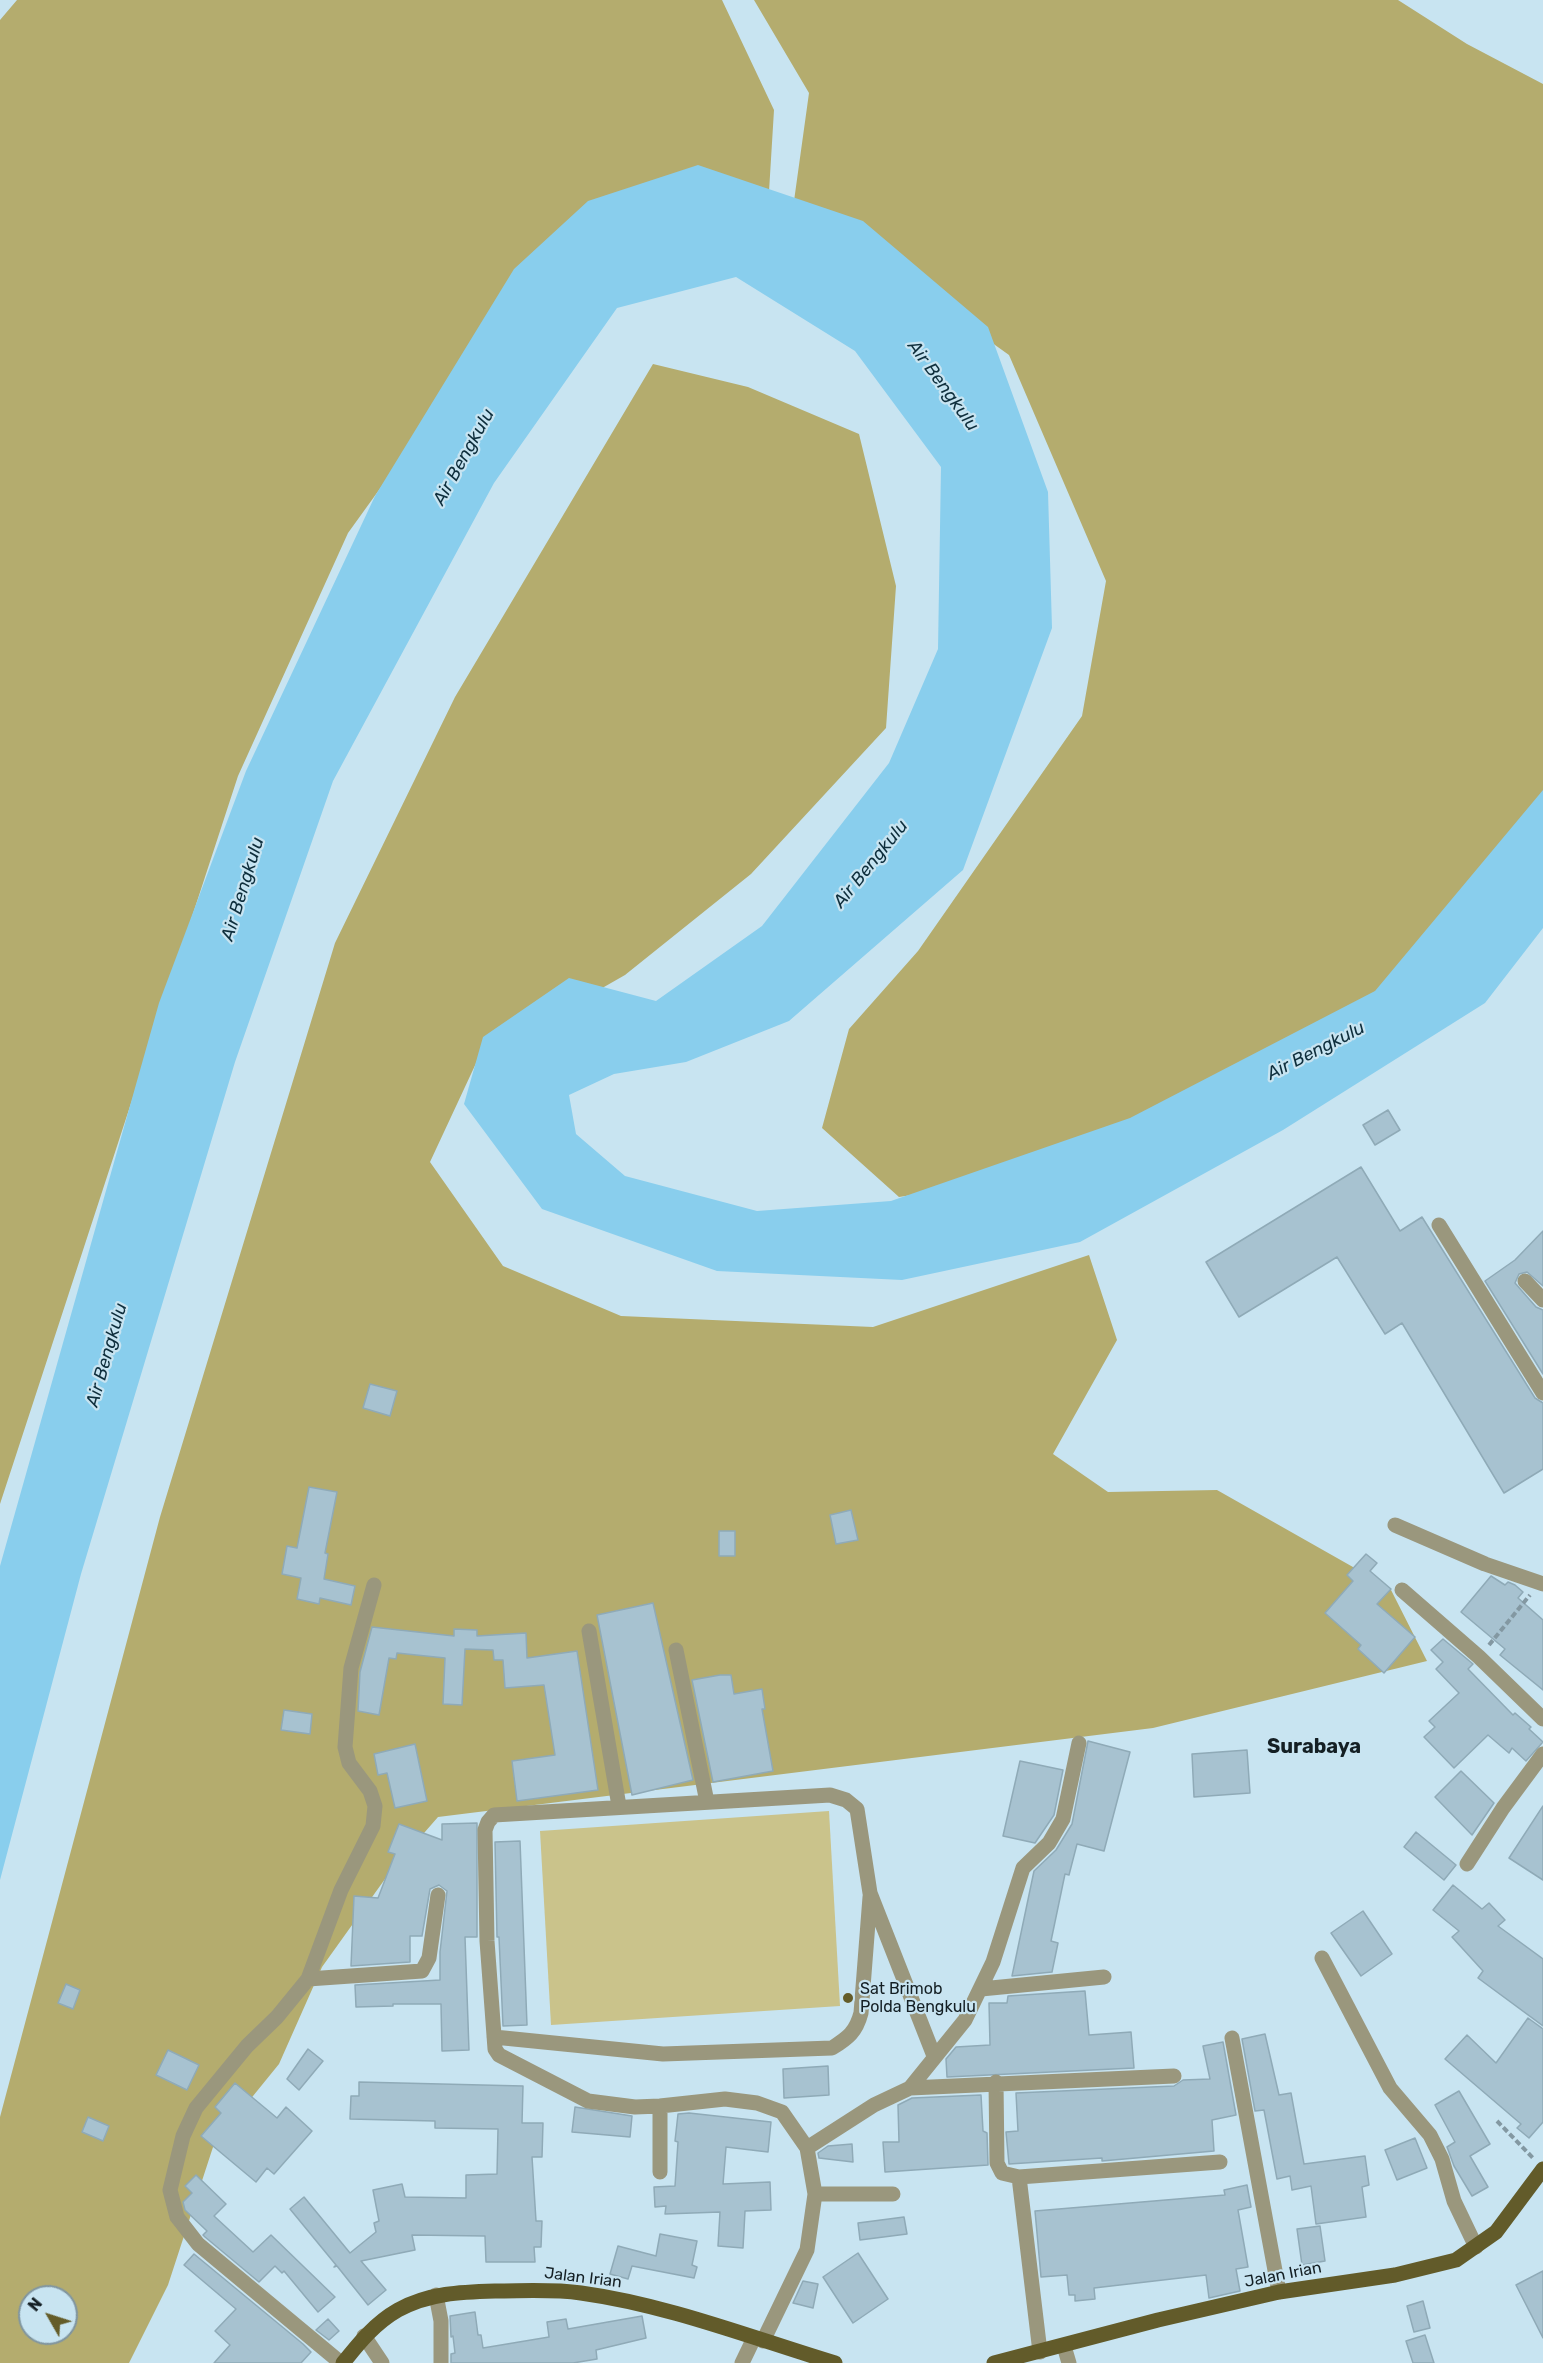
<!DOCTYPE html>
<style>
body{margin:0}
#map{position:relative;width:1543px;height:2363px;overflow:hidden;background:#c8e4f1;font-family:Rubik,sans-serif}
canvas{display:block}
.north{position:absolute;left:18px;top:2285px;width:60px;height:60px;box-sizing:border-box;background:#c8e4f1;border:2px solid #80959f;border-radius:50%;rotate:309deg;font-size:16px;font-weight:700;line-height:24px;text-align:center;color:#141f24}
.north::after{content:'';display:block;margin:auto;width:21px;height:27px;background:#645c29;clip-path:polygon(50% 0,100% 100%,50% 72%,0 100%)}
</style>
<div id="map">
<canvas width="1543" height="2363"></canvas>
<div class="north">N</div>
</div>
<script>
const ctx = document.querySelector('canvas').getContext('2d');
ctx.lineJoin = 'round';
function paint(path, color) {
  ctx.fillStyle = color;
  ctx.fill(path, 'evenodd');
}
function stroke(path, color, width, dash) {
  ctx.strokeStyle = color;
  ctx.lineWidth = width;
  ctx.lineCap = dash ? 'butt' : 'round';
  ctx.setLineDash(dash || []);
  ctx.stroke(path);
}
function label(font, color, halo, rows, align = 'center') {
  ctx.font = font + ' Rubik,sans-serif';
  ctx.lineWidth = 4.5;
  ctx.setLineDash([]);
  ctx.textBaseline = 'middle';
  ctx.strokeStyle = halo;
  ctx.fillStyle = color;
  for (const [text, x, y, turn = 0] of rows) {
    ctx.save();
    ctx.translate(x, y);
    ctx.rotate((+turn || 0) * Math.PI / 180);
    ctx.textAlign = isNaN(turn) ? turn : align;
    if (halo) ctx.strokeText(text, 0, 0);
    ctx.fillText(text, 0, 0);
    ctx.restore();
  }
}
paint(new Path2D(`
 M829 1811 840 2006 551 2025 540 1831Z`), '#cac38b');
paint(new Path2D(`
 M17 0H722L774 110 768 208 534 275 348 533 238 776 0 1504V20Z
 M754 0H1398L1467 44 1543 84V802L1431 958 1199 1098 990 1183 899 1197 822 1128 849 1029 918 951 1082 716 1106 581 1009 355 794 201 809 93Z
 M653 364 748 387 859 434 896 586 886 728 751 874 625 975 478 1059 430 1162 503 1266 621 1316 873 1327 1089 1255 1117 1340 1053 1454 1108 1492 1217 1490 1390 1588 1427 1661 1153 1728 438 1817 390 1872 322 1967 279 2064 214 2144 168 2285 129 2363H0V2117L160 1517 335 943 455 697ZM30 2297H66V2333H30Z`), '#b4ac6e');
paint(new Path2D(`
 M698 165 863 221 988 327 1048 492 1052 628 963 870 789 1021 686 1062 614 1074 569 1095 576 1134 625 1176 757 1211 891 1201 1130 1118 1375 991 1543 790V928L1485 1003 1283 1130 1080 1242 902 1280 717 1271 542 1209 464 1104 483 1037 569 978 656 1001 762 926 889 763 938 649 941 467 855 351 736 277 617 308 494 483 333 781 235 1062 81 1574 0 1880V1566L159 1003 246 771 375 496 514 269 588 201Z`), '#89ceed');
const building = new Path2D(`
 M1388 1110 1400 1130 1375 1145 1363 1125Z
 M1361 1167 1400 1231 1422 1217 1535 1398 1543 1403V1469L1504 1493 1402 1323 1385 1334 1337 1257 1239 1317 1206 1262Z
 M1543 1231V1286L1527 1272 1519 1274 1515 1283 1536 1307 1543 1310V1374L1485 1281 1515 1260Z
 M370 1384 397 1391 390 1416 363 1408Z
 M309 1487 337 1492 325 1553 328 1554 324 1579 355 1586 351 1605 320 1598 319 1604 297 1599 301 1578 282 1574 287 1546 297 1548Z
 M851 1510 858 1540 836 1544 830 1515Z
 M719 1531H735V1556H719Z
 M1366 1554 1377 1563 1370 1571 1391 1589 1377 1604 1415 1637 1384 1673 1358 1649 1361 1645 1325 1613 1353 1581 1347 1575Z
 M1491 1576 1505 1585 1508 1582 1515 1585 1523 1592 1518 1598 1543 1620V1690L1500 1655 1505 1649 1461 1612Z
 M653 1603 693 1780 632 1795 597 1615Z
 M372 1627 454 1636V1629L477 1630V1636L526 1633 527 1658 577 1651 598 1790 517 1801 512 1761 555 1755 544 1685 505 1688 503 1660H494L493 1650 465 1649 462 1705 443 1704 445 1658 397 1653 396 1659 389 1658 379 1715 358 1711 360 1672Z
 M1443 1639 1473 1664 1468 1669 1513 1715 1515 1713 1531 1727 1529 1729 1543 1742 1526 1761 1512 1748 1509 1753 1488 1735 1454 1768 1424 1737 1435 1727 1429 1721 1459 1693 1436 1669 1443 1662 1431 1650Z
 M720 1675H731L734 1694 762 1689 765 1709H762L773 1771 713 1782 692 1680Z
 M284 1710 312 1714 310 1734 281 1730Z
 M1088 1741 1130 1752 1104 1851 1077 1844 1069 1875 1065 1874 1051 1941 1058 1943 1052 1972 1012 1976 1034 1871 1056 1850 1072 1824Z
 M415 1744 427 1801 395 1808 387 1773 378 1775 374 1754Z
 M1247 1750 1250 1793 1194 1797 1192 1754Z
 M1020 1761 1063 1770 1054 1815 1035 1843 1003 1836Z
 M1461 1771 1494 1803 1472 1835 1435 1797Z
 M1543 1806V1880L1509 1858Z
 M477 1823V1937H465L469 2050 442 2051 441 2004H393V2006L356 2007 355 1985 440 1980V1952L447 1891 439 1885 430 1889 422 1936H410V1962L351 1966 354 1896 378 1898 395 1854 388 1852 399 1824 442 1840V1824Z
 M1416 1832 1456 1865 1444 1880 1404 1847Z
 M520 1841 527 2025 503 2026 499 1937H497L495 1842Z
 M1453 1885 1482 1909 1489 1903 1505 1920 1498 1926 1543 1959V2026L1478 1978 1483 1971 1452 1937 1459 1931 1433 1910Z
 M1363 1911 1392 1954 1361 1976 1331 1933Z
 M66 1984 80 1990 73 2009 58 2003Z
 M1085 1991 1089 2035 1131 2032 1134 2068 947 2077 946 2059 956 2047 990 2045 989 2003H1007L1008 1996Z
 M1528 2018 1543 2029V2122L1529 2138 1517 2128 1521 2124 1445 2059 1467 2035 1496 2063Z
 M1265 2034 1279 2095 1291 2093 1304 2164 1365 2156 1369 2185 1362 2187 1366 2217 1316 2224 1311 2186 1292 2190 1290 2176 1277 2179 1264 2110 1255 2111 1242 2039Z
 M1223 2042 1236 2115 1212 2120 1214 2151 1102 2161V2158L1009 2164 1006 2132 1018 2131 1016 2093 1174 2086 1183 2080 1210 2079 1203 2046Z
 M308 2049 323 2061 299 2090 287 2079Z
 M168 2050 199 2065 187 2090 156 2075Z
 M828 2066 829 2095 784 2098 783 2069Z
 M359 2082 523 2086 522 2123H543L542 2157H532L536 2221H542L541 2247H534L535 2262H486L485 2236 412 2235 415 2250 361 2261 386 2290 368 2305 337 2266 334 2267 336 2265 290 2209 304 2197 350 2253 376 2232 374 2223 379 2221 373 2190 402 2184 405 2197 466 2198V2175L497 2174 498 2129 435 2128V2121L350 2119 351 2096H359Z
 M235 2083 277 2118 286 2107 312 2131 274 2174 267 2168 256 2182 201 2136 221 2113 215 2107Z
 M1459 2091 1490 2144 1470 2156 1488 2187 1472 2196 1454 2166 1447 2147 1455 2142 1435 2105Z
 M981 2095 983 2131 987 2133 988 2165 885 2172 883 2142H899L898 2105 912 2098Z
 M575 2107 632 2116 630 2137 572 2132Z
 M689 2113 771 2122 768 2152 726 2147 723 2184 770 2182 771 2210 745 2211 743 2248 718 2246 720 2212 665 2214 666 2206 655 2207 654 2187 675 2186 678 2142 675 2141 678 2114Z
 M88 2117 109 2126 103 2141 82 2132Z
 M1415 2138 1427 2168 1397 2180 1385 2150Z
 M852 2144 853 2162 819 2158 818 2153 828 2146Z
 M196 2175 226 2204 214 2216 253 2252 271 2235 335 2297 318 2312 284 2271 282 2273 275 2266 259 2282 205 2237 203 2235 207 2231 185 2210 183 2202 192 2193 185 2186Z
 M1247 2185 1251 2207 1238 2210 1248 2267 1236 2269 1240 2291 1209 2298 1206 2275 1094 2288 1095 2299 1075 2301V2295H1069L1067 2275 1041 2277 1035 2211 1225 2195 1224 2190Z
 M904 2217 907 2234 860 2240 858 2223Z
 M1320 2226 1325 2261 1302 2265 1297 2229Z
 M660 2234 697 2241 692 2265 697 2267 694 2278 632 2266 628 2279 610 2274 618 2246 656 2256Z
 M858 2253 888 2299 853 2323 823 2277Z
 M194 2254 303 2344 311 2352 301 2363H214L230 2345 215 2331 236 2309 184 2265Z
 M1543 2271V2338L1516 2285Z
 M803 2281 818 2284 813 2308 793 2303Z
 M1423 2301 1430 2328 1414 2332 1407 2306Z
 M475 2312 478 2335H481L483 2348 549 2337 547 2322 566 2319 568 2329 642 2316 646 2338 596 2350 597 2359 573 2363H451V2354L455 2353 453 2336 451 2337 450 2316Z
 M328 2319 339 2331 329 2340 316 2330Z
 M1425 2335 1434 2363H1413L1406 2341Z`);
paint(building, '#a7c2d0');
stroke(building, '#8faab7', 1.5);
stroke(new Path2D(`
 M1489 1645 1530 1595
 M1497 2121 1534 2159`), '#8398a2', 4, [6, 3]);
stroke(new Path2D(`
 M1439 1225 1543 1393
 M1525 1281 1543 1300
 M1395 1525 1485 1564 1543 1584
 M1402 1590 1479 1657 1543 1719
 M589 1631 619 1806
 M676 1650 707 1802
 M1467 1864 1503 1808 1543 1754
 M1322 1958 1390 2088 1430 2135 1442 2159 1454 2201 1476 2247
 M308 1979 422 1971 429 1958 438 1895
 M981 1989 1104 1977
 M494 2037 663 2054 832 2048C848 2038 856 2032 861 2013L870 1897
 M1232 2038 1279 2292
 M996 2082 997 2163 1002 2173 1019 2177 1220 2162
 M910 2088 1174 2076
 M660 2106V2172
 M807 2148 874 2105 910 2088 965 2020 993 1962 1023 1868 1049 1843 1063 1819 1079 1743
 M1019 2177 1040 2352
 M815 2194H893
 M436 2295 441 2321V2363
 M364 2336 382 2363
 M763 2341 807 2250 815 2194 807 2148 782 2112 757 2103 725 2099 660 2106 635 2107 588 2101 499 2055 495 2049 487 1941 485 1830 488 1822 494 1815 830 1795 846 1800 857 1809 870 1893 934 2056
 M1064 2346 1069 2363
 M341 2363 198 2244 177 2217 170 2190 183 2136 196 2108 247 2046 277 2017 308 1979 341 1890 373 1826 375 1806 370 1791 349 1763 345 1747 351 1668 374 1585
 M742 2363 754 2338`), '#9a977d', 15);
stroke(new Path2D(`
 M343 2363C359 2343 375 2323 398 2310 429 2293 461 2292 495 2291 524 2291 553 2289 581 2293 668 2305 752 2338 835 2363
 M994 2363 1158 2320 1279 2292 1395 2275 1456 2260 1496 2232 1543 2169`), '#625b2a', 15);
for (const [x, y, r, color] of [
 [848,1998,6,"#645c29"]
]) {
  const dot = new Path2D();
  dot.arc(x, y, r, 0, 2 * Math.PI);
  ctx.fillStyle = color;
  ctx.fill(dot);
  stroke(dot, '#c8e4f1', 2);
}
label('16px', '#141f24', '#c8e4f1', [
 ["Sat Brimob",860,1989],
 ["Polda Bengkulu",860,2007]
], 'left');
label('16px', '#141f24', '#c8e4f1', [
 ["Jalan Irian",1283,2275,-11],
 ["Jalan Irian",583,2278,7]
]);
label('italic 18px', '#0e2e3c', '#c8e4f1', [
 ["Air Bengkulu",943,386,54],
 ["Air Bengkulu",464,457,-61],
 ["Air Bengkulu",871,864,-51],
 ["Air Bengkulu",243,889,-73],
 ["Air Bengkulu",1316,1051,-27],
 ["Air Bengkulu",107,1355,-74]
]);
label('bold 20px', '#141f24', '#c8e4f1', [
 ["Surabaya",1314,1747]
]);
</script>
